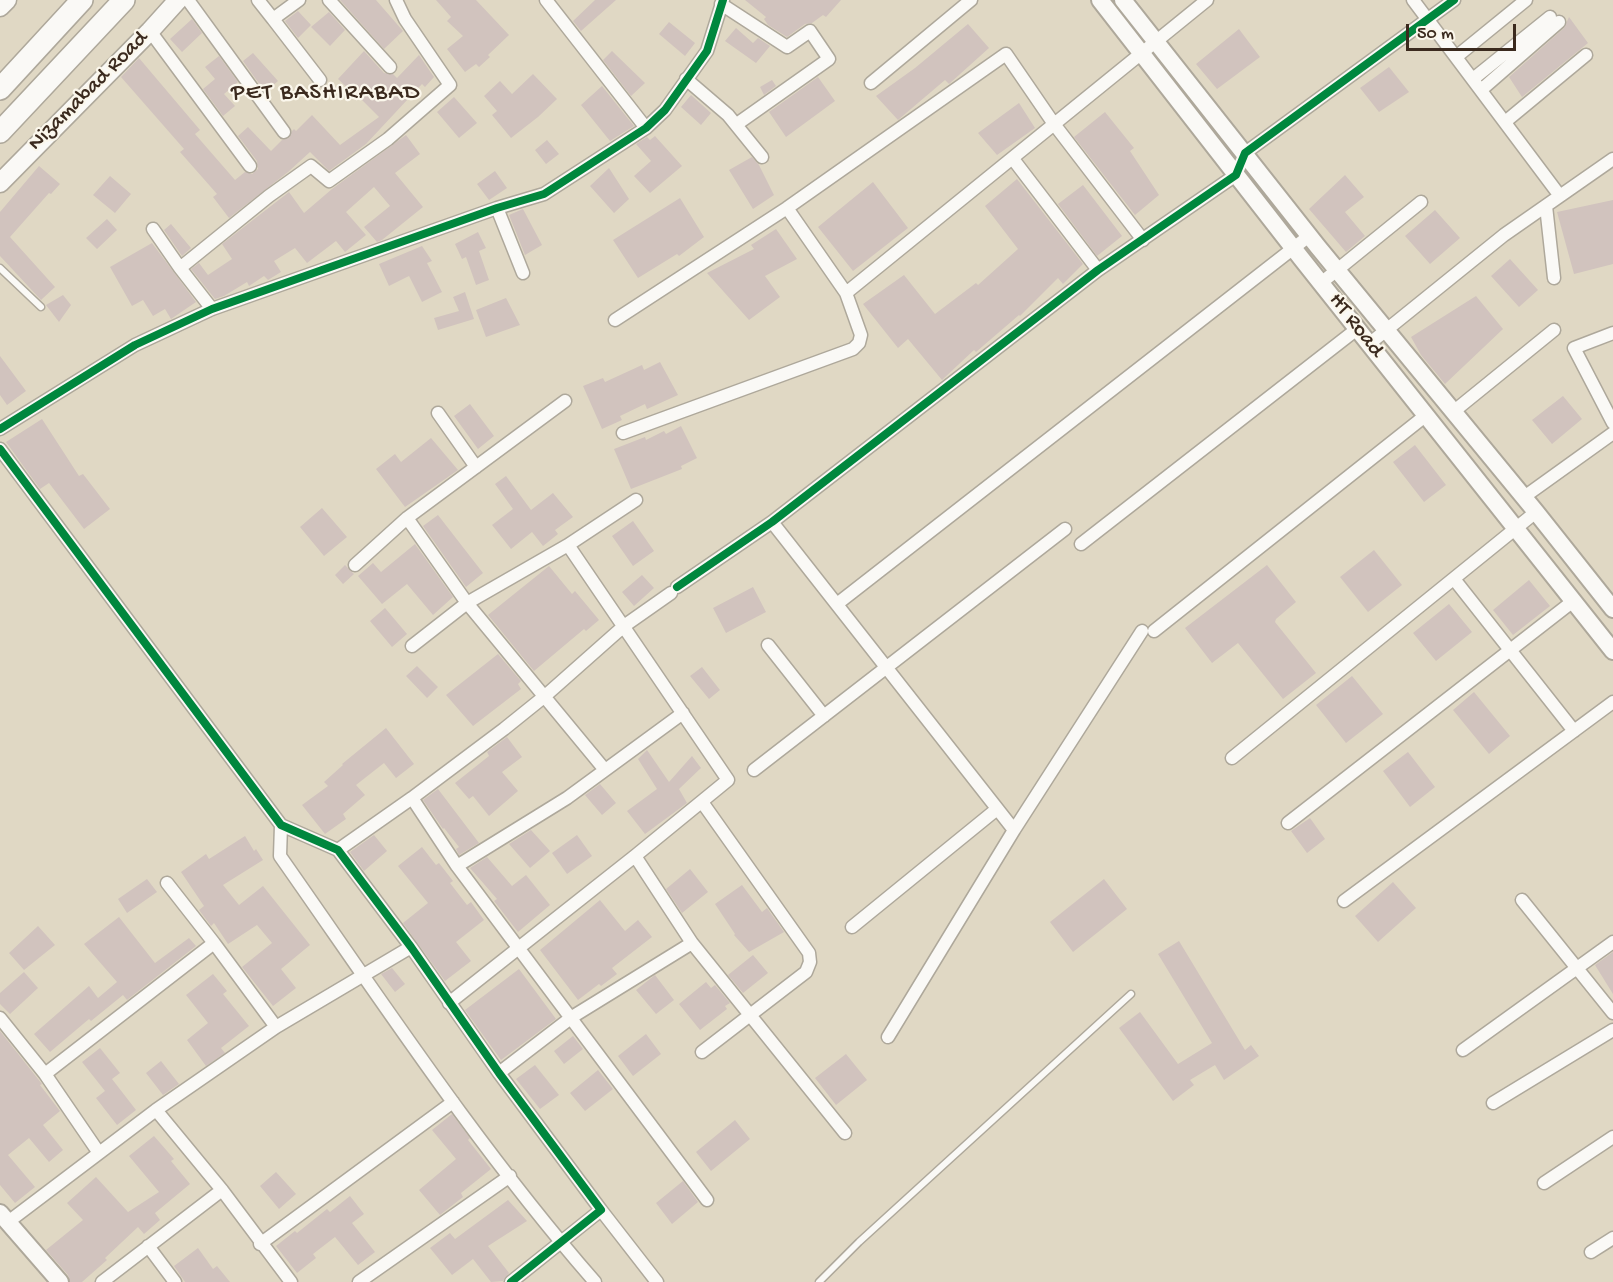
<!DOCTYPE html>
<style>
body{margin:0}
#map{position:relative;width:1613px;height:1282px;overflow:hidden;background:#e0d8c4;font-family:"Gochi Hand",sans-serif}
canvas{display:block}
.scale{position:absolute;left:1406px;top:24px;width:110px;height:27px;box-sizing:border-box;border:3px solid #3b2a1e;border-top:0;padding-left:8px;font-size:18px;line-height:21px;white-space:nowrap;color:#3b2a1e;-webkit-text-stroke:4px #fbf7ec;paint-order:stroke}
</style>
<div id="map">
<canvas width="1613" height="1282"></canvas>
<div class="scale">50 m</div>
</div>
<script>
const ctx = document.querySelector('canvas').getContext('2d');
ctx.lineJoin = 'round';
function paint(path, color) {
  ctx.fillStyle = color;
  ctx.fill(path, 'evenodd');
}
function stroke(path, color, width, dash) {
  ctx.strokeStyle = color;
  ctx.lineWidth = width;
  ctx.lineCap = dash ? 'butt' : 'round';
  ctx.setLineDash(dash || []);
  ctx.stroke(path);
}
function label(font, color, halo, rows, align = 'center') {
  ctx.font = font + ' "Gochi Hand",sans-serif';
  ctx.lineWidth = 4.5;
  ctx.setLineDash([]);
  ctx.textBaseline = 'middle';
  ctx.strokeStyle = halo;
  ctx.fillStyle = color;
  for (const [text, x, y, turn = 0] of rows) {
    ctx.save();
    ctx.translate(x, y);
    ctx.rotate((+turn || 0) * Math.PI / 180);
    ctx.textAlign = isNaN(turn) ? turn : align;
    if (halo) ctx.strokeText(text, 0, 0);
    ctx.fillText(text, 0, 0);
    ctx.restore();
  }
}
paint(new Path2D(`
 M340 0H376L403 31 384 49Z
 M436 0H476L509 35 488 55 490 57 479 67 476 64 465 72 447 49 463 36 447 21 451 17Z
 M595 0H616L581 31 573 21Z
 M745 0H841L826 17 823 15 812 23 805 24 787 37 768 25 764 19 766 17Z
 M298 11 311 25 298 38 285 21Z
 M329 12 345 30 330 46 311 27Z
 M1569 17 1588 43 1522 97 1509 77 1564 28Z
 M192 19 202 33 182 52 170 39Z
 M669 22 695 43 685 56 659 34Z
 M968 24 989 48 949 84 945 80 898 120 876 96 915 68Z
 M736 28 753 43 758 38 770 46 756 63 725 41Z
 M1239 29 1260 57 1217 89 1196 64Z
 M364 51 384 73 393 74 397 78 419 55 434 77 425 87 422 84 366 144 329 171 310 152 288 172 229 218 213 197 217 194 180 152 184 149 121 77 139 58 200 130 195 134 235 180 245 172 252 174 258 169 257 161 238 136 248 127 271 151 282 140 289 138 292 131 294 129 296 131 312 115 340 145 379 117 355 93 354 94 338 79Z
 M612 51 645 83 631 96 603 60Z
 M253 53 278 81 265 92 243 61Z
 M219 56 238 82 224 94 235 106 223 116 203 89 215 79 205 67Z
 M1389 67 1409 92 1379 112 1360 88Z
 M533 74 557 99 538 117 511 138 492 115 497 111 484 96 500 81 512 94Z
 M818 77 835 101 786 137 769 112Z
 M772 80 776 86 764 95 760 87Z
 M602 86 634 126 610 141 581 105Z
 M691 95 711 113 701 125 681 107Z
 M454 97 477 123 459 138 437 112Z
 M1019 103 1035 128 997 155 978 133Z
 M1105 112 1134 148 1130 151 1159 195 1135 215 1074 137Z
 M406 135 420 154 395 173 423 207 382 240 377 242 364 227 390 206 374 187 346 212 366 235 345 252 336 241 307 263 295 248 274 261 281 272 268 280 264 276 249 286 247 282 224 296 215 299 191 269 199 263 208 275 232 259 222 244 289 192 304 213 332 189Z
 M655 136 682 166 650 193 634 176 651 161 636 144 647 137 650 140Z
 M547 140 559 154 546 164 535 150Z
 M752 157 759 165 774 195 753 209 729 170Z
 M39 166 60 184 51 194 49 193 10 237 55 287 41 300 0 256V212Z
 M609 168 629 199 614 213 590 186Z
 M495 171 507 188 489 200 477 184Z
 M1345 175 1364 197 1345 212 1365 236 1346 252 1309 209Z
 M110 176 131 194 115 213 93 195Z
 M1017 179 1083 264 1063 284 1058 278 1020 316 1019 315 976 352 974 350 942 380 908 339 898 348 863 304 904 275 935 314 976 283 978 285 1018 249 985 206Z
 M873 182 908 228 853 271 818 227Z
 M1083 185 1122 236 1097 256 1058 204Z
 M680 198 704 237 679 256 677 254 638 278 613 240Z
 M1613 200V264L1574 274 1557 212Z
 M523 209 542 245 525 255 509 215Z
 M1435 210 1460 238 1430 264 1405 236Z
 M107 219 117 230 97 249 86 238Z
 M171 224 191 248 182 256 164 230Z
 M776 229 797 259 765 276 780 297 749 320 707 273 754 249 751 245Z
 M478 232 486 248 479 251 489 280 476 285 466 257 462 259 455 244Z
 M152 243 196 302 171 319 165 309 153 316 143 300 132 306 110 267Z
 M422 246 432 261 427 263 442 292 422 302 409 276 389 286 379 264Z
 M1510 259 1538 290 1519 307 1491 276Z
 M465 292 474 319 438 330 434 318 459 311 453 297Z
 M63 295 71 305 59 322 46 305Z
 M1476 296 1503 329 1445 384 1421 355 1411 337Z
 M506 298 520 325 486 337 476 310Z
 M0 356 26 391 7 405 0 395Z
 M660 362 678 395 647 409 645 404 620 416 622 420 602 429 583 386 603 378 605 382 642 365 644 370Z
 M1563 396 1582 419 1552 444 1532 420Z
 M470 404 494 436 478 449 454 416Z
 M42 419 79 476 83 474 110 509 84 529 49 483 40 489 6 442Z
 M681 426 697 458 681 466 682 469 631 489 614 449 645 437 646 440 664 431 666 434Z
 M431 438 458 470 405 507 376 469 395 454 401 462Z
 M1415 445 1446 485 1424 502 1393 462Z
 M506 476 531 510 553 493 573 517 555 530 558 534 543 546 532 532 511 549 492 525 513 509 495 484Z
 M322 508 347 537 324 556 300 527Z
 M438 515 483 573 466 587 423 526Z
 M633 521 654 551 633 566 612 536Z
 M415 544 453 597 433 615 407 584 382 604 358 576 373 563 381 572Z
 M1374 550 1402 585 1368 612 1340 577Z
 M345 565 354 574 343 584 335 575Z
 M1267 565 1296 602 1276 619 1275 622 1316 673 1283 699 1238 643 1212 663 1185 628Z
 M549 566 572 594 575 591 599 620 586 631 584 629 534 671 488 615Z
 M642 575 654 588 634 606 622 592Z
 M1529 580 1550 606 1513 635 1493 610Z
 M753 587 766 612 726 633 713 608Z
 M1449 604 1472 632 1436 661 1413 633Z
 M385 608 407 634 392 647 370 621Z
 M498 654 521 681 518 684 521 689 473 726 446 695Z
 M417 666 438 687 427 698 406 676Z
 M702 667 720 690 709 699 690 676Z
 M1352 676 1383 714 1346 743 1316 705Z
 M1474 692 1510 736 1489 754 1453 710Z
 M386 728 414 764 396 778 384 763 356 785 365 795 343 814 346 819 325 834 302 805 328 786 324 782 343 765 342 764Z
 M507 737 522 757 502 772 518 791 489 816 473 796 469 799 455 783 489 756 487 752Z
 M647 750 669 782 692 756 701 768 679 789 687 803 645 834 627 811 657 789 638 759Z
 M1408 752 1435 787 1410 807 1383 771Z
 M600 784 616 803 602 815 585 795Z
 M438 789 479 843 459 855 456 849 459 847 444 828 443 829 423 800Z
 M1310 818 1325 839 1307 853 1291 831Z
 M531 830 550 851 530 868 509 844Z
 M374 835 387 851 364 871 350 852Z
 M577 835 592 856 567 874 552 853Z
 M245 836 254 851 256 849 263 860 223 885 239 905 263 886 310 945 281 969 296 988 273 1006 242 967 272 943 257 925 228 944 214 923 211 926 199 910 204 906 181 872 206 854 209 859Z
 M422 847 436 865 439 863 453 881 450 883 467 905 471 902 484 920 456 942 471 961 445 981 403 923 428 903 398 866Z
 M487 857 512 886 526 875 550 905 518 932 494 901 497 899 470 868Z
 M690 869 708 892 682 913 666 889Z
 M147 879 157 892 127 913 118 899Z
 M1104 879 1127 909 1073 952 1050 922Z
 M1393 882 1416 908 1378 942 1355 916Z
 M742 885 762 912 767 908 784 932 749 952 734 935 735 934 715 904Z
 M600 900 625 931 638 920 652 937 612 968 617 974 601 986 599 984 578 1000 540 950Z
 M119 917 155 963 189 938 196 946 127 1000 123 995 91 1021 89 1019 50 1052 34 1034 89 986 98 998 117 982 84 944Z
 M38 926 55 945 24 970 9 953Z
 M1179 941 1245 1050 1251 1045 1259 1056 1224 1080 1215 1065 1190 1080 1194 1085 1173 1101 1119 1028 1140 1012 1178 1064 1212 1043 1158 954Z
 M1613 952V994L1595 965Z
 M753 955 768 973 743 993 728 975Z
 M392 968 405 984 395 992 381 974Z
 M519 969 556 1019 501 1060 465 1010Z
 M24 972 38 988 10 1014 0 1004V993Z
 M213 974 227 991 223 994 249 1026 221 1048 225 1053 206 1066 187 1040 208 1023 186 995Z
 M655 975 674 1000 656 1014 636 990Z
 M706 982 711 988 715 985 730 1003 725 1006 727 1009 700 1030 679 1004Z
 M0 1031 38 1079 42 1084 40 1085 60 1111 43 1125 63 1150 49 1162 29 1138 8 1155 35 1187 15 1203 0 1185Z
 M646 1034 661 1054 633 1076 618 1056Z
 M573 1036 583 1049 564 1064 554 1051Z
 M100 1048 120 1073 112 1079 136 1110 117 1125 96 1098 105 1091 82 1062Z
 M846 1054 867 1080 836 1105 815 1078Z
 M161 1061 179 1084 163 1095 146 1073Z
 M535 1065 559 1095 540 1109 516 1079Z
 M598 1070 613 1089 585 1111 570 1093Z
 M452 1114 470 1138 468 1140 491 1169 461 1193 463 1197 440 1215 419 1190 456 1159 432 1130Z
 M735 1120 750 1139 711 1171 696 1152Z
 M154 1136 174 1159 171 1161 190 1184 155 1213 160 1220 144 1234 138 1227 105 1258 107 1260 82 1282H70L68 1275 46 1250 83 1220 67 1203 96 1177 128 1212 159 1192 129 1156Z
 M276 1172 296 1194 279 1209 260 1186Z
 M683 1181 698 1202 672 1224 656 1203Z
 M350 1196 364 1214 352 1223 375 1252 358 1265 335 1237 313 1254 316 1258 297 1273 276 1246 295 1231 297 1233 327 1209 330 1212Z
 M508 1200 527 1221 488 1246 509 1273 503 1281 491 1282 473 1259 452 1275 430 1248 450 1233 455 1239Z
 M198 1248 213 1269 217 1266 230 1282H185L174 1266Z`), '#d1c3be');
const service = new Path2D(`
 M0 268 41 307
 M819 1282 859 1242 1131 994`);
const minor = new Path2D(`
 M188 0 284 132
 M258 0 273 19 299 0
 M329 0 390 67
 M546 0 646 128
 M1413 0 1560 196
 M721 4 787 47 810 31 829 59 737 124
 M273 19 320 80
 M150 31 250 166
 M1456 57 1526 0
 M686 79 728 115 762 157
 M1473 79 1550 17
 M871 83 971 0
 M1481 90 1559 22
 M1505 122 1586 55
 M1013 159 1098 270
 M1546 206 1554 278
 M497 208 523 273
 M787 208 1006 54 1054 124 1143 240
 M153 229 180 268
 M1321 283 1421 202
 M846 293 1207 0
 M212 309 180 268 269 196 311 166 329 181 388 139 450 85 405 19 396 0
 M615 320 787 208 846 293 861 335 859 343 853 349 623 433
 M1613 333 1574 348 1613 423
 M1369 344 1504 235 1613 159
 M1453 412 1554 330
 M438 413 476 467
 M0 429 135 345 212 309 497 208 544 194 646 128 665 110 707 51 723 0
 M0 449 281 825 338 850 411 947 499 1073 601 1210 511 1282
 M1524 497 1613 433
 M407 518 467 603 605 770
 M772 522 1014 830
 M1081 544 1357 329
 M568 545 636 500
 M355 565 407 518 565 401
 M1454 579 1574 731
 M677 587 772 522 1098 270 1236 175 1245 153 1454 0
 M837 604 1309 236
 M1154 631 1425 416
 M768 645 824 716
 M412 646 467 603 568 545 728 780 635 856 449 1003
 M1232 758 1536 512
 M754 770 1065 529
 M412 798 457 866 707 1200
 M1288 823 1572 602
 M281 825 280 856C381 1000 479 1149 595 1282
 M338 850 412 798 504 729 545 696 624 626 671 593
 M635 856 692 943 845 1133
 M457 866 567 798 683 713
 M167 883 214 943
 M1522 900 1613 1013
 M1344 901 1613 702
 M852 927 997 809
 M0 1018 45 1074 99 1153
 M888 1037 1014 830 1142 631
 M1463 1050 1613 942
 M702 1052 806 972 810 962 809 953 702 802
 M499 1073 572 1017 692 943
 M45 1074 214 943 276 1027
 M1493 1103 1613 1030
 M156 1110 222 1190 291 1282
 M1544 1183 1613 1137
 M601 1210 657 1282
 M8 1222 156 1110 276 1027 411 947
 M260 1244 453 1102
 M148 1246 175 1282
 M1591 1252 1613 1238
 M102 1282 222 1190
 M359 1282 510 1176`);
const tertiary = new Path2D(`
 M1100 0 1301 258 1613 651
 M1123 0 1318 247 1536 512 1613 609
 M0 1213 60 1282`);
const secondary = new Path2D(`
 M0 7 7 0
 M0 183 150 31 178 0`);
const trunk = new Path2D(`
 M0 89 82 0
 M0 132 124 0`);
stroke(service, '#aea89b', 9);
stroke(minor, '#aea89b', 15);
stroke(tertiary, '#aea89b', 20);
stroke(secondary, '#aea89b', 21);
stroke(trunk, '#aea89b', 24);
stroke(service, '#faf9f6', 6);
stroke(minor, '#faf9f6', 12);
stroke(tertiary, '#faf9f6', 16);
stroke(secondary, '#faf9f6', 18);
stroke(trunk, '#faf9f6', 21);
stroke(new Path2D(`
 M0 429 135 345 212 309 497 208 544 194 646 128 665 110 707 51 723 0
 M0 449 281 825 338 850 411 947 499 1073 601 1210 511 1282
 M677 587 772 522 1098 270 1236 175 1245 153 1454 0`), '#00873e', 8);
label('22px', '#3b2a1e', '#fbf7ec', [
 ["Nizamabad Road",89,92,-45],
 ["HT Road",1355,326,52]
]);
ctx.letterSpacing = '1.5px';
label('24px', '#3b2a1e', '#fbf7ec', [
 ["PET BASHIRABAD",326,94]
]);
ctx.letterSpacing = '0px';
</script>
